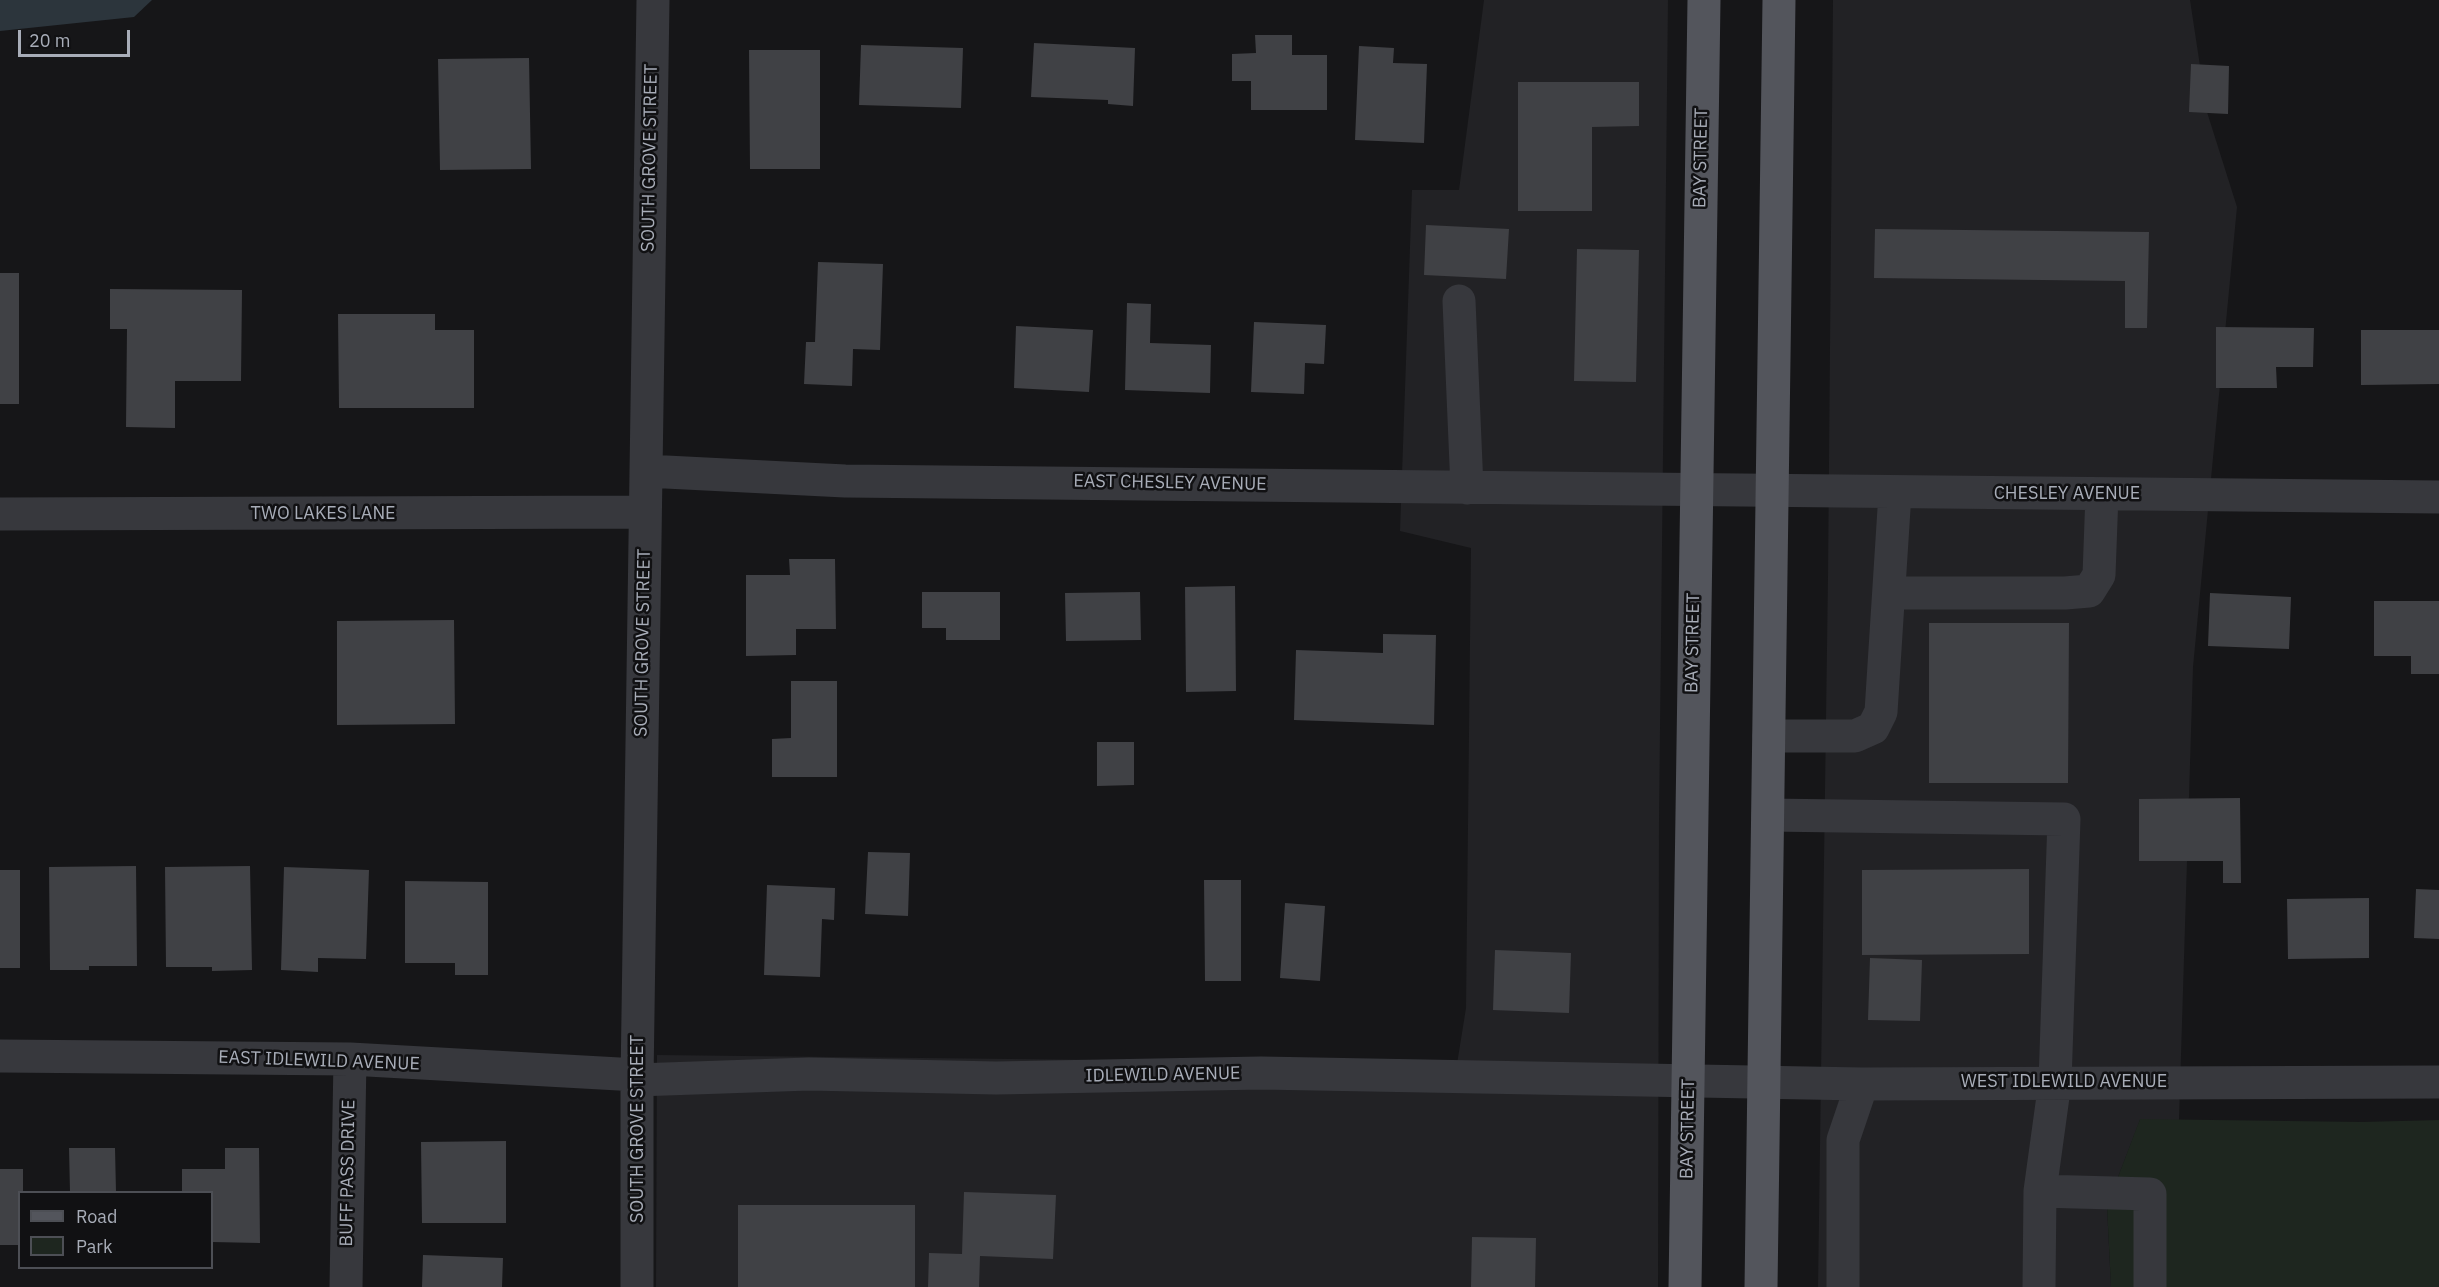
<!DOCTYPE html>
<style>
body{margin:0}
#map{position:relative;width:2439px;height:1287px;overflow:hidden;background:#161618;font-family:"IBM Plex Sans",sans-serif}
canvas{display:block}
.legend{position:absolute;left:18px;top:1191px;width:195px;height:78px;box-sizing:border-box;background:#111113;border:2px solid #4d4f55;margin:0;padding:8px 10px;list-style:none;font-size:18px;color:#a8adb8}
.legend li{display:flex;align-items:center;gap:12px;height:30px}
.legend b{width:30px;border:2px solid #4d4f55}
.scale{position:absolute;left:18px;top:30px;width:112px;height:27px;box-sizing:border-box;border:3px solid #a8adb8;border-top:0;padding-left:8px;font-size:18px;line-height:21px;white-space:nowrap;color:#a8adb8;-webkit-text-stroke:4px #111113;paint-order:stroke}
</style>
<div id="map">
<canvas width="2439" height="1287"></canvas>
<ul class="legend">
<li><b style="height:8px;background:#53555c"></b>Road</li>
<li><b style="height:16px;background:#1e261f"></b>Park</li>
</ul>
<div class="scale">20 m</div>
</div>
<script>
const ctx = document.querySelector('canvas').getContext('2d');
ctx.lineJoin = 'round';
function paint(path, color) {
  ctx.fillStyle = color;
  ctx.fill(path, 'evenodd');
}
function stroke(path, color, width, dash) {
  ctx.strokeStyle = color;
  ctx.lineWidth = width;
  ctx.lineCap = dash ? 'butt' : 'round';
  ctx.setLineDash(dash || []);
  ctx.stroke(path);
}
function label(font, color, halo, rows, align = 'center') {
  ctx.font = font + ' "IBM Plex Sans",sans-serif';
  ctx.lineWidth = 5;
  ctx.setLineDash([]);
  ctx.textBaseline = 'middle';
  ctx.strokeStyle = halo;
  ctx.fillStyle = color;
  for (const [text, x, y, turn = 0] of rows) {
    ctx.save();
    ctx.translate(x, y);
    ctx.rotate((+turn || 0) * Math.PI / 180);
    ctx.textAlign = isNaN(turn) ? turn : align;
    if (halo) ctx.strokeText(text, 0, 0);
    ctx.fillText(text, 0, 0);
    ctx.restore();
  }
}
paint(new Path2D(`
 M1484 0H1668L1659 820 1658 1287H656L657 1055 1457 1064 1466 1008 1471 548 1400 531 1412 190H1459Z
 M1833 0H2190L2207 112 2237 207 2193 667 2179 1120H2140L2107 1206 2111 1287H1818L1828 576Z`), '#222225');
paint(new Path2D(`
 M2140 1119 2362 1122 2439 1120V1287H2111L2107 1206Z`), '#1e261f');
paint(new Path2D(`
 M0 0H152L134 17 0 31Z`), '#2c353c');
paint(new Path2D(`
 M1255 35H1292V55H1327V110H1251V81H1232V54L1256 53Z
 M1034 43 1135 48 1133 106 1108 104V100L1031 97Z
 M861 45 963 48 961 108 859 105Z
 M1359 46 1394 48 1393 63 1427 64 1424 143 1355 140Z
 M749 50H820V169H750Z
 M529 58 531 169 440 170 438 59Z
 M2191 64 2229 66 2228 114 2189 112Z
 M1518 82H1639V126L1592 127V211H1518Z
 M1426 225 1509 229 1506 279 1424 275Z
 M1875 229 2149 232 2147 328H2125V281L1874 278Z
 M1577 249 1639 250 1636 382 1574 381Z
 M818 262 883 264 880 350 853 349 852 386 804 384 806 342H815Z
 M0 273H19V404H0Z
 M110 289 242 290 241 381H175V428L126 427 127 329H110Z
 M1127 303 1151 304 1150 343 1211 345 1210 393 1125 390Z
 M338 314H435V330H474V408H339Z
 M1254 322 1326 325 1324 364 1305 363 1304 394 1251 392Z
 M1016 326 1093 330 1089 392 1014 388Z
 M2216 327 2314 328 2313 367H2276L2277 388H2216Z
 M2361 330H2439V384L2361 385Z
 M789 559H835L836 629H796V655L746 656V575H790Z
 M1235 586 1236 691 1186 692 1185 587Z
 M922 592H1000V640H946V628H922Z
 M1140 592 1141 640 1066 641 1065 593Z
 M2210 593 2291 597 2289 649 2208 646Z
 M2374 601H2439V674H2411V656H2374Z
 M454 620 455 724 337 725V621Z
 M1929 623H2069L2068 783H1929Z
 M1383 634 1436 635 1434 725 1294 720 1296 650 1383 653Z
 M791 681H837V777H772V739L791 738Z
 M1097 742H1134V785L1097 786Z
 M2240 798 2241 883H2223V861H2139V799Z
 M868 852 910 853 908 916 865 914Z
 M136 866 137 966H89V970H50L49 867Z
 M250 866 252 970 212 971V967H166L165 867Z
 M284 867 369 870 366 959 318 958V972L281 970Z
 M2029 869V954L1862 955V870Z
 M0 870H20V968H0Z
 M1204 880H1241V981H1205Z
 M405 881 488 882V975H455V963H405Z
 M767 885 835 888 834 920 822 919 820 977 764 975Z
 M2416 889 2439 890V939L2414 938Z
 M2369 898V958L2288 959 2287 899Z
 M1285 903 1325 906 1320 981 1280 978Z
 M1495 950 1571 953 1569 1013 1493 1010Z
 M1870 958 1922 960 1920 1021 1868 1020Z
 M506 1141V1223H422L421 1142Z
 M69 1148H115L116 1192H70Z
 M225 1148H259L260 1243 212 1242V1192H182V1169H225Z
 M0 1169H23V1192H20V1245H0Z
 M964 1192 1056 1195 1053 1259 980 1256 979 1287H928L929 1253 962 1254Z
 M738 1205H915V1287H738Z
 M1472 1237 1536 1238 1535 1287H1471Z
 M423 1255 503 1258 502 1287H422Z`), '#404145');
stroke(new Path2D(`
 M1459 301 1467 488
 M646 471 845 481 2439 497
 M0 514 645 512
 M1889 593H2065L2089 591 2099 575 2102 494
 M1769 736H1855L1873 728 1881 712 1895 493
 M1768 815 2064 819 2055 1082 2040 1191
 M0 1056 350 1059 637 1075
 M637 1080 809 1074 996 1078 1261 1073 1862 1084 2439 1082
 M346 1287 350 1059
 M637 1287V1080L653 0
 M1843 1287V1140L1862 1084
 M2039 1287 2040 1191 2150 1194V1287`), '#37383d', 33);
stroke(new Path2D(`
 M1685 1287 1704 0
 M1761 1287 1779 0`), '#53555c', 33);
label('18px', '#a8adb8', '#111113', [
 ["SOUTH GROVE STREET",650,158,-89],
 ["BAY STREET",1701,158,-89],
 ["EAST CHESLEY AVENUE",1170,483,1],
 ["CHESLEY AVENUE",2067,494],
 ["TWO LAKES LANE",323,514],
 ["SOUTH GROVE STREET",643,643,-89],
 ["BAY STREET",1693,643,-89],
 ["EAST IDLEWILD AVENUE",319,1061,2],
 ["IDLEWILD AVENUE",1163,1075,-1],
 ["WEST IDLEWILD AVENUE",2064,1082],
 ["SOUTH GROVE STREET",638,1129,-90],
 ["BAY STREET",1688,1129,-89],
 ["BUFF PASS DRIVE",348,1173,-89]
]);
</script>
